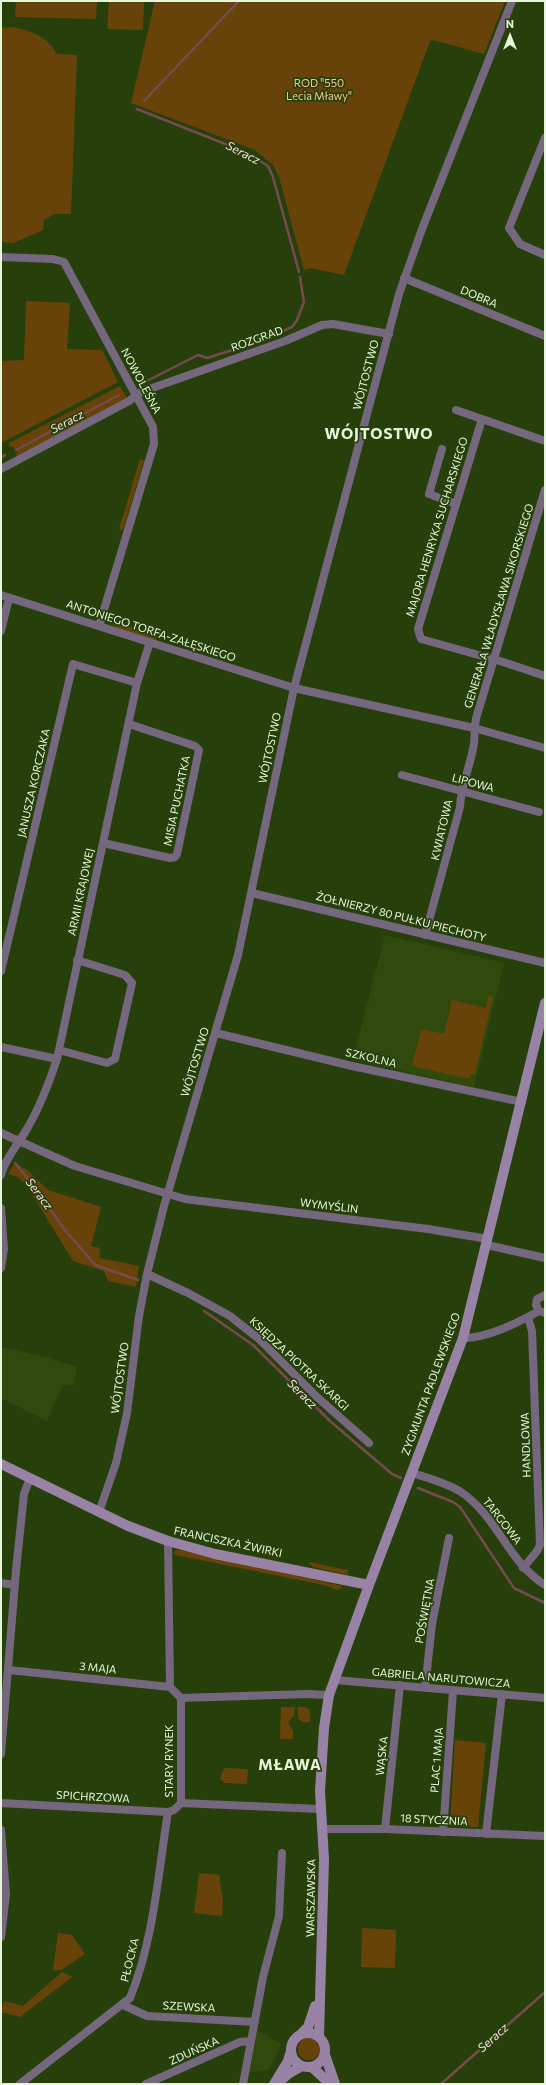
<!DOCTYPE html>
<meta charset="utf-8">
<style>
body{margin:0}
#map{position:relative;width:546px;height:2085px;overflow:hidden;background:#27400b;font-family:Commissioner,sans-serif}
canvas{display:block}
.frame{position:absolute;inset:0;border:2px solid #e6f6d9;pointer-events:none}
.north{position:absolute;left:490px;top:16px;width:40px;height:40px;-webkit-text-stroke:3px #27400b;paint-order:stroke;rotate:0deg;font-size:11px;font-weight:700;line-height:16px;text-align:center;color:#e6f6d9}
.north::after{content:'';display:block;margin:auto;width:14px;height:18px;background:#e6f6d9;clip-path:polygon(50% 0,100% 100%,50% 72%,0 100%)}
</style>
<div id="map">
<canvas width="546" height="2085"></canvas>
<div class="frame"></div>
<div class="north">N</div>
</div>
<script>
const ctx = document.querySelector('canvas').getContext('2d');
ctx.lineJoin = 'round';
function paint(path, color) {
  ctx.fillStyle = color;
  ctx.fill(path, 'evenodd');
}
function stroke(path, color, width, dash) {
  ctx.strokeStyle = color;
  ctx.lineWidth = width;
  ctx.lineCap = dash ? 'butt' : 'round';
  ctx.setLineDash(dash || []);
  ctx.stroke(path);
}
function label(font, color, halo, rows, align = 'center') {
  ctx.font = font + ' Commissioner,sans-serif';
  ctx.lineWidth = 3.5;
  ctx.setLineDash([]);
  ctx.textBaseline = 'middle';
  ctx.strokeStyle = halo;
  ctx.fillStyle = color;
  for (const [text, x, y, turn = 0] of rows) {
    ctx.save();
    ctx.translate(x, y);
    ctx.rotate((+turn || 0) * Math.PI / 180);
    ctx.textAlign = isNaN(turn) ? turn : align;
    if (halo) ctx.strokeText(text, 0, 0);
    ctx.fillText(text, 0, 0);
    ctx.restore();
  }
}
paint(new Path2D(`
 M385 935 504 963 474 1087 353 1060Z
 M1 1347 45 1357 77 1367 73 1386 63 1384 47 1421 1 1398Z
 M257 2030 281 2044 269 2070 250 2072Z`), '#304a0d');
paint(new Path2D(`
 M16 1H97L96 19 15 17Z
 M109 1H144L143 30 107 29Z
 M155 1H505L484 54 433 40 430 41 344 275 310 268 304 270 279 177 273 165 255 150 131 103Z
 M12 27C30 30 48 37 57 54L77 55 71 214H54L44 220 43 230 13 243 1 242V28Z
 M26 301 70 303 67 349 102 350 118 382 1 443V361L24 360Z
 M120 386 127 398 16 458 17 451 13 447 9 446V443Z
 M140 459 144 461 123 530 119 529Z
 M109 620 157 635 155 641 116 628Z
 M489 996 493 997 475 1074H471L469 1079 412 1066 421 1029 444 1034 452 1000 486 1008Z
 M15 1163 27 1170 48 1190 101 1207 91 1246 100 1248 99 1258 139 1266 136 1287 108 1281 104 1271 73 1261 27 1186 18 1177 8 1174Z
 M176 1550H179L343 1586 338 1590 324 1585 176 1555 173 1553Z
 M308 1562 348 1570V1575L313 1567Z
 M281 1707H295L294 1716 288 1722 293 1731V1739H280Z
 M298 1707H306L310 1710V1722H302L298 1718Z
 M455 1740 486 1743 478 1827 450 1826Z
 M224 1768 248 1769 247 1784 225 1783 220 1779Z
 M199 1873 219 1875 223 1901 222 1916 194 1913Z
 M362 1928 396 1930 395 1968 361 1967Z
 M58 1933 72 1935 85 1954 61 1970H53Z
 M62 1972 72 1977 20 2017 1 2012 4 2001 23 2006Z
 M298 2049a11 11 0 1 1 22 0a11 11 0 1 1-22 0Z`), '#67430a');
stroke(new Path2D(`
 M144 101 238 2
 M137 109 248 153 268 166 273 177 299 272
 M139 385 194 357 198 355 207 358 261 341 292 327 297 320 304 302 300 277
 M16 450 119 395
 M1 458 5 455
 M15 1163 37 1190 64 1229 95 1265 138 1280
 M204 1311 253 1345 330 1421 392 1474 401 1478
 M418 1488 453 1502 460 1507 514 1588 545 1603
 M441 2084 545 1992`), '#774a50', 2.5);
stroke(new Path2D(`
 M545 138 509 228 520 244 545 255
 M1 257 53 259 64 262 153 427 154 444 99 626
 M404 278 545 336
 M456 410 545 441
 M482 419 418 629 421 639 500 661 545 676
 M442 449 429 494 456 504
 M1 469 129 401 141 392 285 341 322 325 333 324 389 334
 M1 595 294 688 474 728 545 748
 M1 631 9 598
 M402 775 539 812
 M103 843 170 858 175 857 177 854 199 750 195 746 129 724
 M252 893 545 963
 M425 935 460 807C461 783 471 766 474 743 475 733 474 725 477 715L545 490
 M1 971 73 664 137 683
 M216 1033 352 1066 522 1102
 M1 1047 57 1059
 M59 1050 107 1063 115 1059 132 983 125 975 77 960
 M1 1133 75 1166 185 1199 428 1229 488 1239
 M1 1175C5 1158 20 1142 28 1127 41 1105 49 1083 57 1059L137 683 150 642
 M1 1208 4 1249 1 1268
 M487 1245 545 1258
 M147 1274 188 1293 230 1316 259 1339 317 1397 369 1443
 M545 1295 537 1299 536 1305 539 1311 545 1313
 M463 1338C488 1338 517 1323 539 1311
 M412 1473C428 1478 447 1483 461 1492 497 1516 508 1562 545 1585
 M99 1512 116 1463 127 1413 139 1316 147 1274 164 1206 238 955 294 688 399 294 422 229 512 1
 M168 1541 170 1687
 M523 1568 537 1551 540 1545 532 1331 528 1317
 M1 1583 15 1585
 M9 1670 170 1687 181 1698
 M335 1680 545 1698
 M425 1688 432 1624 449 1538
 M181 1698 307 1694 329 1695
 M1 1754 16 1570 24 1494 30 1478
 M1 1803 168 1812 174 1810 181 1803
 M181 1803 320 1809
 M181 1803V1698
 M322 1829H385L545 1836
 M385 1829 400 1685
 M1 1830 6 1894 1 1937
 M443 1832 453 1691
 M486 1834 502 1694
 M123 2005 147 2016 255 2022
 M20 2084 130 1998C154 1939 158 1874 168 1812
 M146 2084 240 2042 251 2041
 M243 2084 263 1977 279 1916 282 1853`), '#75687e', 8);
stroke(new Path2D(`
 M1 1464 128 1526 168 1541 215 1554 369 1585
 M291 2050a17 17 0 1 1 34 0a17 17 0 1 1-34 0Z
 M302 2033 308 2027 315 2006
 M319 2036 324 1859 320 1791 324 1728 329 1695 369 1585 463 1338 545 1003
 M325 2055 335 2084
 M312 2067 330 2084
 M274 2084 288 2061 291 2051
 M277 2084 288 2074 302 2066`), '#9883a6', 10);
label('11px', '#f7c68b', '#27400b', [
 ["ROD \"550",319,83],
 ["Lecia Mławy\"",319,96]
]);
label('11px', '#e6f6d9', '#27400b', [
 ["DOBRA",479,297,23],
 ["ROZGRAD",257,339,-20],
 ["WÓJTOSTWO",366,375,-75],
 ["NOWOLEŚNA",141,381,62],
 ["MAJORA HENRYKA SUCHARSKIEGO",437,527,-73],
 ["GENERAŁA WŁADYSŁAWA SIKORSKIEGO",499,606,-73],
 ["ANTONIEGO TORFA-ZAŁĘSKIEGO",151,631,18],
 ["WÓJTOSTWO",270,748,-78],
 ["JANUSZA KORCZAKA",34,783,-77],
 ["LIPOWA",473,783,15],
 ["MISIA PUCHATKA",177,801,-78],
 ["KWIATOWA",442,830,-77],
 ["ARMII KRAJOWEJ",81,892,-78],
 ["ŻOŁNIERZY 80 PUŁKU PIECHOTY",401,917,14],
 ["SZKOLNA",371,1058,13],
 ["WÓJTOSTWO",195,1062,-73],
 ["WYMYŚLIN",329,1206,7],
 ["KSIĘDZA PIOTRA SKARGI",299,1364,43],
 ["WÓJTOSTWO",120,1378,-82],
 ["ZYGMUNTA PADLEWSKIEGO",431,1384,-70],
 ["HANDLOWA",526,1445,-92],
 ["TARGOWA",502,1521,52],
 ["FRANCISZKA ŻWIRKI",228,1542,12],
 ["POŚWIĘTNA",425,1611,-80],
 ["3 MAJA",98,1668,6],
 ["GABRIELA NARUTOWICZA",441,1678,5],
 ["WĄSKA",382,1756,-84],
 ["PLAC 1 MAJA",437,1760,-86],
 ["STARY RYNEK",169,1761,-90],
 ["SPICHRZOWA",93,1797,3],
 ["18 STYCZNIA",434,1820,3],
 ["WARSZAWSKA",311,1898,-89],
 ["PŁOCKA",130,1960,-76],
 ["SZEWSKA",189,2007,3],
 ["ZDUŃSKA",194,2051,-24]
]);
label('italic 12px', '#f8dcde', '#27400b', [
 ["Seracz",243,153,27],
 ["Seracz",67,422,-28],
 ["Seracz",39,1194,53],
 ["Seracz",302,1394,45],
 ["Seracz",493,2038,-42]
]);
ctx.letterSpacing = '1px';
label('bold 15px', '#e6f6d9', '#27400b', [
 ["WÓJTOSTWO",379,434],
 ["MŁAWA",290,1765]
]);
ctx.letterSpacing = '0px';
</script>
